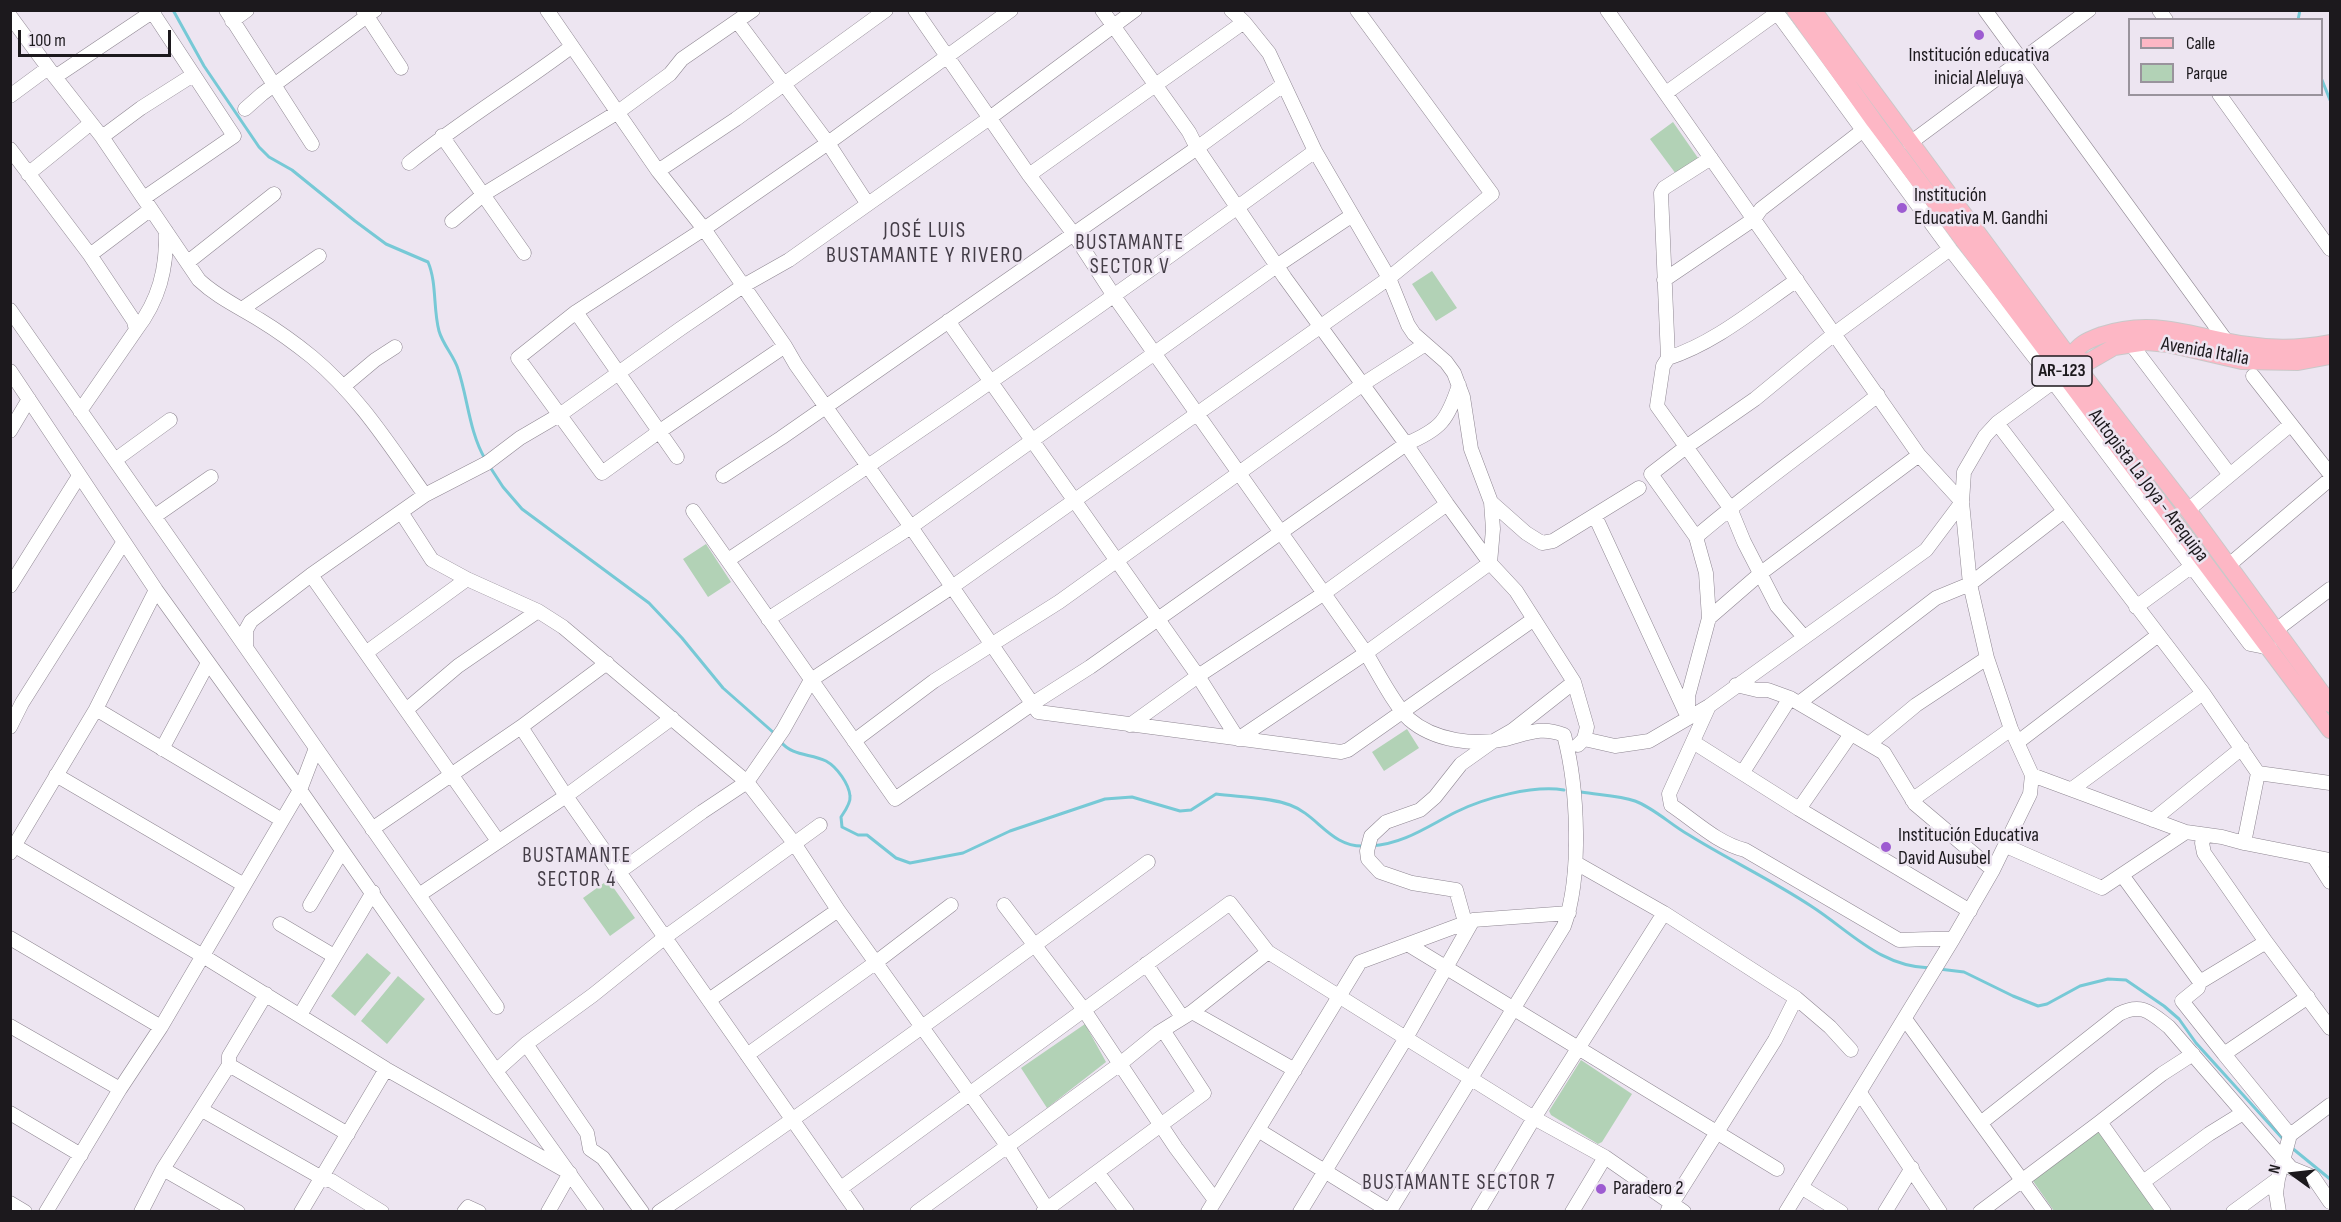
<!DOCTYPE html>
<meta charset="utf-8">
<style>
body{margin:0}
#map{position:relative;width:2341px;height:1222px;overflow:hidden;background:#ede5f1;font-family:"Sofia Sans Condensed",sans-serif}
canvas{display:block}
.frame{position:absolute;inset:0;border:12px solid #1c191d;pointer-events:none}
.legend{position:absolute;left:2128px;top:18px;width:195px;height:78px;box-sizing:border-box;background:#ede5f1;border:2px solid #99939c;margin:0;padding:8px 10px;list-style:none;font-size:18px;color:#1c191d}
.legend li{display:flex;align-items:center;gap:12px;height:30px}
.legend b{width:30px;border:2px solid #99939c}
.north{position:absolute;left:2263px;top:1144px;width:60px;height:60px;-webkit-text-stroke:4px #ede5f1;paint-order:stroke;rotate:285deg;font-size:16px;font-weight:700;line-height:24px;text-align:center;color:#1c191d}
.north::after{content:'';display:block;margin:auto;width:21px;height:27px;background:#1c191d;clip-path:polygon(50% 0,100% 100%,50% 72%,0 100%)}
.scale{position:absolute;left:18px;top:30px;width:153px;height:27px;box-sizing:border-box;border:3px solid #1c191d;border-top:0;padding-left:8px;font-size:18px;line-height:21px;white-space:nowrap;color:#1c191d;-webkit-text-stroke:4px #ede5f1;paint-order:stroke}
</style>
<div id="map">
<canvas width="2341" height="1222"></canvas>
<div class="frame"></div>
<ul class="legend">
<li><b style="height:8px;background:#fdb7c5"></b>Calle</li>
<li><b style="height:16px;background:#b2d2b6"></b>Parque</li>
</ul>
<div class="north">N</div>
<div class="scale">100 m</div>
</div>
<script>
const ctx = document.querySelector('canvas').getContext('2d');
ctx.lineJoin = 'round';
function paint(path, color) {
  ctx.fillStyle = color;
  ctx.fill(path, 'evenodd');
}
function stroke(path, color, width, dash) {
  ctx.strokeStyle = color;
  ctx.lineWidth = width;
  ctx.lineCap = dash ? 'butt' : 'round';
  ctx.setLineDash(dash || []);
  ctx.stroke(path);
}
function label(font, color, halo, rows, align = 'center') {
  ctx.font = font + ' "Sofia Sans Condensed",sans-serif';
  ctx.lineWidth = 5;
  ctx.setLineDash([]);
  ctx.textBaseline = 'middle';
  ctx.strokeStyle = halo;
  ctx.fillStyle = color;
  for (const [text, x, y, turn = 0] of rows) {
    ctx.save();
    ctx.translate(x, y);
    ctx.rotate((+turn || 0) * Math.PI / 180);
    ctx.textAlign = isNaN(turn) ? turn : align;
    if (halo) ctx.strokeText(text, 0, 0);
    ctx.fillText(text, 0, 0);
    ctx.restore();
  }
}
paint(new Path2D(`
 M1673 122 1698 158 1676 174 1650 139Z
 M1432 271 1457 308 1436 321 1412 284Z
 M706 544 731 582 708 597 683 559Z
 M1407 729 1419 748 1384 771 1372 752Z
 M608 880 635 918 610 936 583 898Z
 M367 953 391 973 355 1016 331 996Z
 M398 976 425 999 387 1044 361 1021Z
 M1085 1024 1106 1062 1047 1108 1021 1068Z
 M1581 1060 1632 1094 1602 1142 1598 1144 1551 1115 1549 1111Z
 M2098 1130 2156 1211H2054L2033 1181Z`), '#b2d2b6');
stroke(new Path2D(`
 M173 10 204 66 259 147 269 157 292 170 355 221 386 244 428 262C437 283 433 309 439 331 443 345 454 356 458 369 468 399 469 431 485 459
 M2298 20 2300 10
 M2322 80 2330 100
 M490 467 503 487 522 509 649 603 682 638 723 688 774 733
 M780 741C793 757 810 753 826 761 837 767 849 784 850 796 851 803 845 811 841 817L842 827 858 835H867L896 858 910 863 963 853 1010 831 1105 799 1132 797 1180 811 1191 810 1216 794C1238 797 1269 797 1290 805 1318 815 1331 848 1365 846
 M1581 792C1598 795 1619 795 1635 801 1654 808 1671 825 1689 835 1729 860 1772 880 1811 906 1850 931 1880 967 1930 968
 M1371 846C1404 844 1428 826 1456 812 1484 798 1533 785 1564 790
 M1939 969 1964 972 2013 996 2038 1006 2047 1004 2080 986 2108 979 2126 980 2164 1006 2179 1019 2196 1043 2283 1139
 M2292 1148 2330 1179`), '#77c9d6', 3);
const minor = new Path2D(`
 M226 10 312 144
 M363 10 401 68
 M547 10 658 171 704 229 785 346 796 365 911 527 1038 712 1341 752 1348 750 1534 619
 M915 10 1029 175 1073 233 1114 296 1366 653C1377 671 1394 705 1409 719 1434 741 1475 746 1506 739 1529 733 1542 726 1564 735 1578 787 1582 876 1564 926L1389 1212
 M1102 10 1189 132 1197 148 1285 278 1406 444 1447 504 1490 563 1516 591 1574 682 1587 727 1584 739 1578 745
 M1775 10 1950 249 2045 371 2250 644 2270 648
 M1985 10 2230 346
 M2159 10 2166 20
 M10 16 55 77 102 137 199 280C217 297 239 307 260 320 278 331 296 344 312 357 359 396 390 446 425 495
 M232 21 247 10
 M737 21 828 143 867 203
 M55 77 155 10
 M1666 93 1777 13
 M2219 94 2330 249
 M10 96 48 68
 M245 109 262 94 375 10
 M442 136 524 253
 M102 137 141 108 193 75
 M1910 143 2089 10
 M10 149 90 255 134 321 136 330 80 411
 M1711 158 1664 188 1661 193 1668 358 1663 366 1657 406 1730 508 1744 542 1777 606 1804 637
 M409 163C461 121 518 87 571 47
 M658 171 736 119 886 10
 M28 174 91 123
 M1029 175 1244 22
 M144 198 234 136 153 13
 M452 221 484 194 618 112 670 74 682 59 753 10
 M90 255 151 209
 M188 262 274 194
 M1664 280 1754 219 1761 209 1862 131
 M242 309 319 256
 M10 310 497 1007
 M576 312 677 457
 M948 321 1198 676 1238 739 1366 653 1490 563 1493 529 1491 502 1471 449 1463 397 1454 373 1446 362 1414 334 1408 325 1389 278 1315 151 1269 53 1244 22 1231 10
 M136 330C159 300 167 269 166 231
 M2131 344 2230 475
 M785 346 660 431 602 473 518 358 576 312 704 229 828 143 1011 10
 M1668 358C1715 343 1756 308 1797 280
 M10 371 156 590 300 790 496 1071 597 1212
 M2253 376 2330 474
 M344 386 375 360 395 347
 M1997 423 2203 693 2258 773 2244 843 2330 860
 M10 431 29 399
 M115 460 170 420
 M723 476 781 438 1197 148 1283 85
 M1491 502 1526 533 1542 543 1553 541 1639 488
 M2188 510 2290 425
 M693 511 895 799 1032 704 1090 667 1406 444C1441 429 1447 421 1459 385
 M401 512 432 560 467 579 538 611 563 627 747 782 794 843 838 910 1008 1147 1049 1212
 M155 516 211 477
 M1595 516 1685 711
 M1696 537C1754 487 1818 443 1878 395
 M728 560C927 428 1122 292 1315 151
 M2229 565 2330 479
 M311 575 498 841
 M10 586 79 476
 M2136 607 2192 566
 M1709 618 1761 573 1919 455
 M768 619 911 527 1278 265 1351 216
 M2276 630 2330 589
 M246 647V630L251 621 311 575 425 495 487 463 520 438 561 414 680 329 743 286 789 260 991 117 1135 10
 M367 652 467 579
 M1736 685 1757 690H1768L1790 698 1884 753 1915 804 1993 870
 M1799 703 1936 598 1970 584 2063 512
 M1709 706 1669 794 1671 805C1695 821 1717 843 1745 850L1899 940C1918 940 1935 938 1953 939
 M96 709 282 820
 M406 710 458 666 538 611
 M1688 717V696L1709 618 1706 573 1696 537 1651 474 1686 447 1755 399 1834 334 1950 249
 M1130 725 1198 676 1323 594 1447 504
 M10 727 22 703 123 543
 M521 727 566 796 857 1212
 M1584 739 1615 746 1649 741 1709 706 1926 550 1962 502 1919 455 1607 10
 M854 741 934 681 1059 602 1363 384 1424 345
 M1693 742 1799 809 1970 911
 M2018 742 2157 636
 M1869 744 1916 705 1987 658
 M162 749 208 663
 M1743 772 1790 698
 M2258 773 2330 783
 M56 775 244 885
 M2032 775 2186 832 2222 837 2244 843
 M2072 789 2203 693
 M1912 800 2011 729
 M1799 809 1851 734
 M2153 820 2242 748
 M372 829 521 727 607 663
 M2205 836 2202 843 2204 853 2266 942 2330 1028
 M15 846 203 956 386 1069 566 1171
 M2006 846 2102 888 2186 832
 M10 853 96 709 156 590
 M2314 857 2330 882
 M1576 863 1664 913 1796 998 1830 1027 1851 1050
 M619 872 702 812 747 782 783 730 811 680 952 587 1389 278 1492 194 1357 10
 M2122 875 2200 982 2266 942
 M419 895 566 796 672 718
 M310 905 342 851
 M1004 905 1084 1010 1176 1148 1215 1200
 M1465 922 1456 890 1412 883 1380 872 1368 859 1367 851 1371 836 1386 822 1420 810 1435 797 1461 764 1492 742 1513 730 1574 682
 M280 924 334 956
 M10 938 161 1027
 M1409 945 1777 1169
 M1146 964 1182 1017
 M2200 982 2198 988 2182 1001 2224 1054
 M709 1000 838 910
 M1192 1012 1295 1070
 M300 1015 373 892
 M1905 1019 2045 1212
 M10 1026 120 1089
 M526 1044 587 1133 590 1149 603 1158 642 1212
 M747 1055 875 963 951 905
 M229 1065 348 1134
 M496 1071 526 1044 593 995 664 938 820 825
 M1860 1093 1940 1212
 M202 1110 322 1178 332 1181 382 1212
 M10 1113 81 1155
 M1982 1122 2119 1014C2142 1002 2151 1013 2169 1027L2291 1168 2313 1177 2330 1202
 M2100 1122 2162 1074 2193 1054
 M1258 1130 1391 1212
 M2290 1135 2224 1054 2308 997
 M163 1169 238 1212
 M1097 1172 1127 1212
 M2143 1182 2209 1134 2243 1113
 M1801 1187 1841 1212
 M841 1188 1230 903 1268 952 1534 1118 1605 1157 1684 1212
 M10 1203 25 1212
 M1668 1210 1775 1040 1796 998
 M46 1212 120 1089 161 1027 300 790 316 748
 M141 1212 163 1169 229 1065V1056L266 994
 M301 1212 386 1069
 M464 1212 468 1207 479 1212
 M548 1212 570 1173
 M659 1212C825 1099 986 981 1148 862
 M917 1212 1120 1064 1158 1033 1192 1012 1268 952
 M1043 1212 1204 1093 1163 1030
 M1208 1212 1360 962 1473 920 1569 913
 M1300 1212 1406 1038 1473 920
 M1478 1212 1534 1118 1664 913
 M1572 1212 1605 1157
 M1786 1212 1953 939 1993 870 2030 794 2032 775 2011 729 1987 658 1970 584 1962 502 1964 472 1985 436 1997 423 2053 382 2058 367
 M1885 1212 1912 1168
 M1980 1212 2100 1122 2164 1212
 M2233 1212 2278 1179
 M2279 1212 2276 1193 2278 1179 2290 1135 2330 1105`);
const major = new Path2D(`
 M1795 10 1874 121 2330 730
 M1813 10 2070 358 2188 510 2330 704
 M2330 343C2304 348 2274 349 2248 345 2195 338 2156 317 2102 335 2086 341 2079 344 2070 358L2088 362 2114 347 2147 342 2168 344 2242 361 2298 362 2330 356`);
stroke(minor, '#8f8792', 15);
stroke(major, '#c9c8c9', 18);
stroke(minor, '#fff', 14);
stroke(major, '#fdb7c5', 16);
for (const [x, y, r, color] of [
 [1979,35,6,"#9d5bd1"],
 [1902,208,6,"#9d5bd1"],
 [1886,847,6,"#9d5bd1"],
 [1601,1189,6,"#9d5bd1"]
]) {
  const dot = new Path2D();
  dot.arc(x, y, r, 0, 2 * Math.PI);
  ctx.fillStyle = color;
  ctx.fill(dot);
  stroke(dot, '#ede5f1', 2);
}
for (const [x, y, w] of [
 [2062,371,60]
]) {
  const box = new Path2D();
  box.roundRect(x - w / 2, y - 15, w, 30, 4.5);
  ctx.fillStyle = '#ede5f1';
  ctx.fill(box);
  stroke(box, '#1c191d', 1.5);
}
label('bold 18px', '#1c191d', null, [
 ["AR-123",2062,371]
]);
label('20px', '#1c191d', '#ede5f1', [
 ["Institución educativa",1979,56,"center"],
 ["inicial Aleluya",1979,79,"center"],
 ["Institución",1914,196],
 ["Educativa M. Gandhi",1914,219],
 ["Institución Educativa",1898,836],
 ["David Ausubel",1898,859],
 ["Paradero 2",1613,1189]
], 'left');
label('20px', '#1c191d', '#ede5f1', [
 ["Avenida Italia",2205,352,10],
 ["Autopista La Joya - Arequipa",2148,486,53]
]);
ctx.letterSpacing = '1.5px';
label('21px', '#443d47', '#ede5f1', [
 ["BUSTAMANTE",1130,244],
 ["SECTOR V",1130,268],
 ["BUSTAMANTE",577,857],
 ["SECTOR 4",577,881],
 ["BUSTAMANTE SECTOR 7",1459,1184]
]);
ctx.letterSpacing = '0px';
ctx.letterSpacing = '1.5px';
label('22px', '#443d47', '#ede5f1', [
 ["JOSÉ LUIS",925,231],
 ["BUSTAMANTE Y RIVERO",925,256]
]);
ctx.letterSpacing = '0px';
</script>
